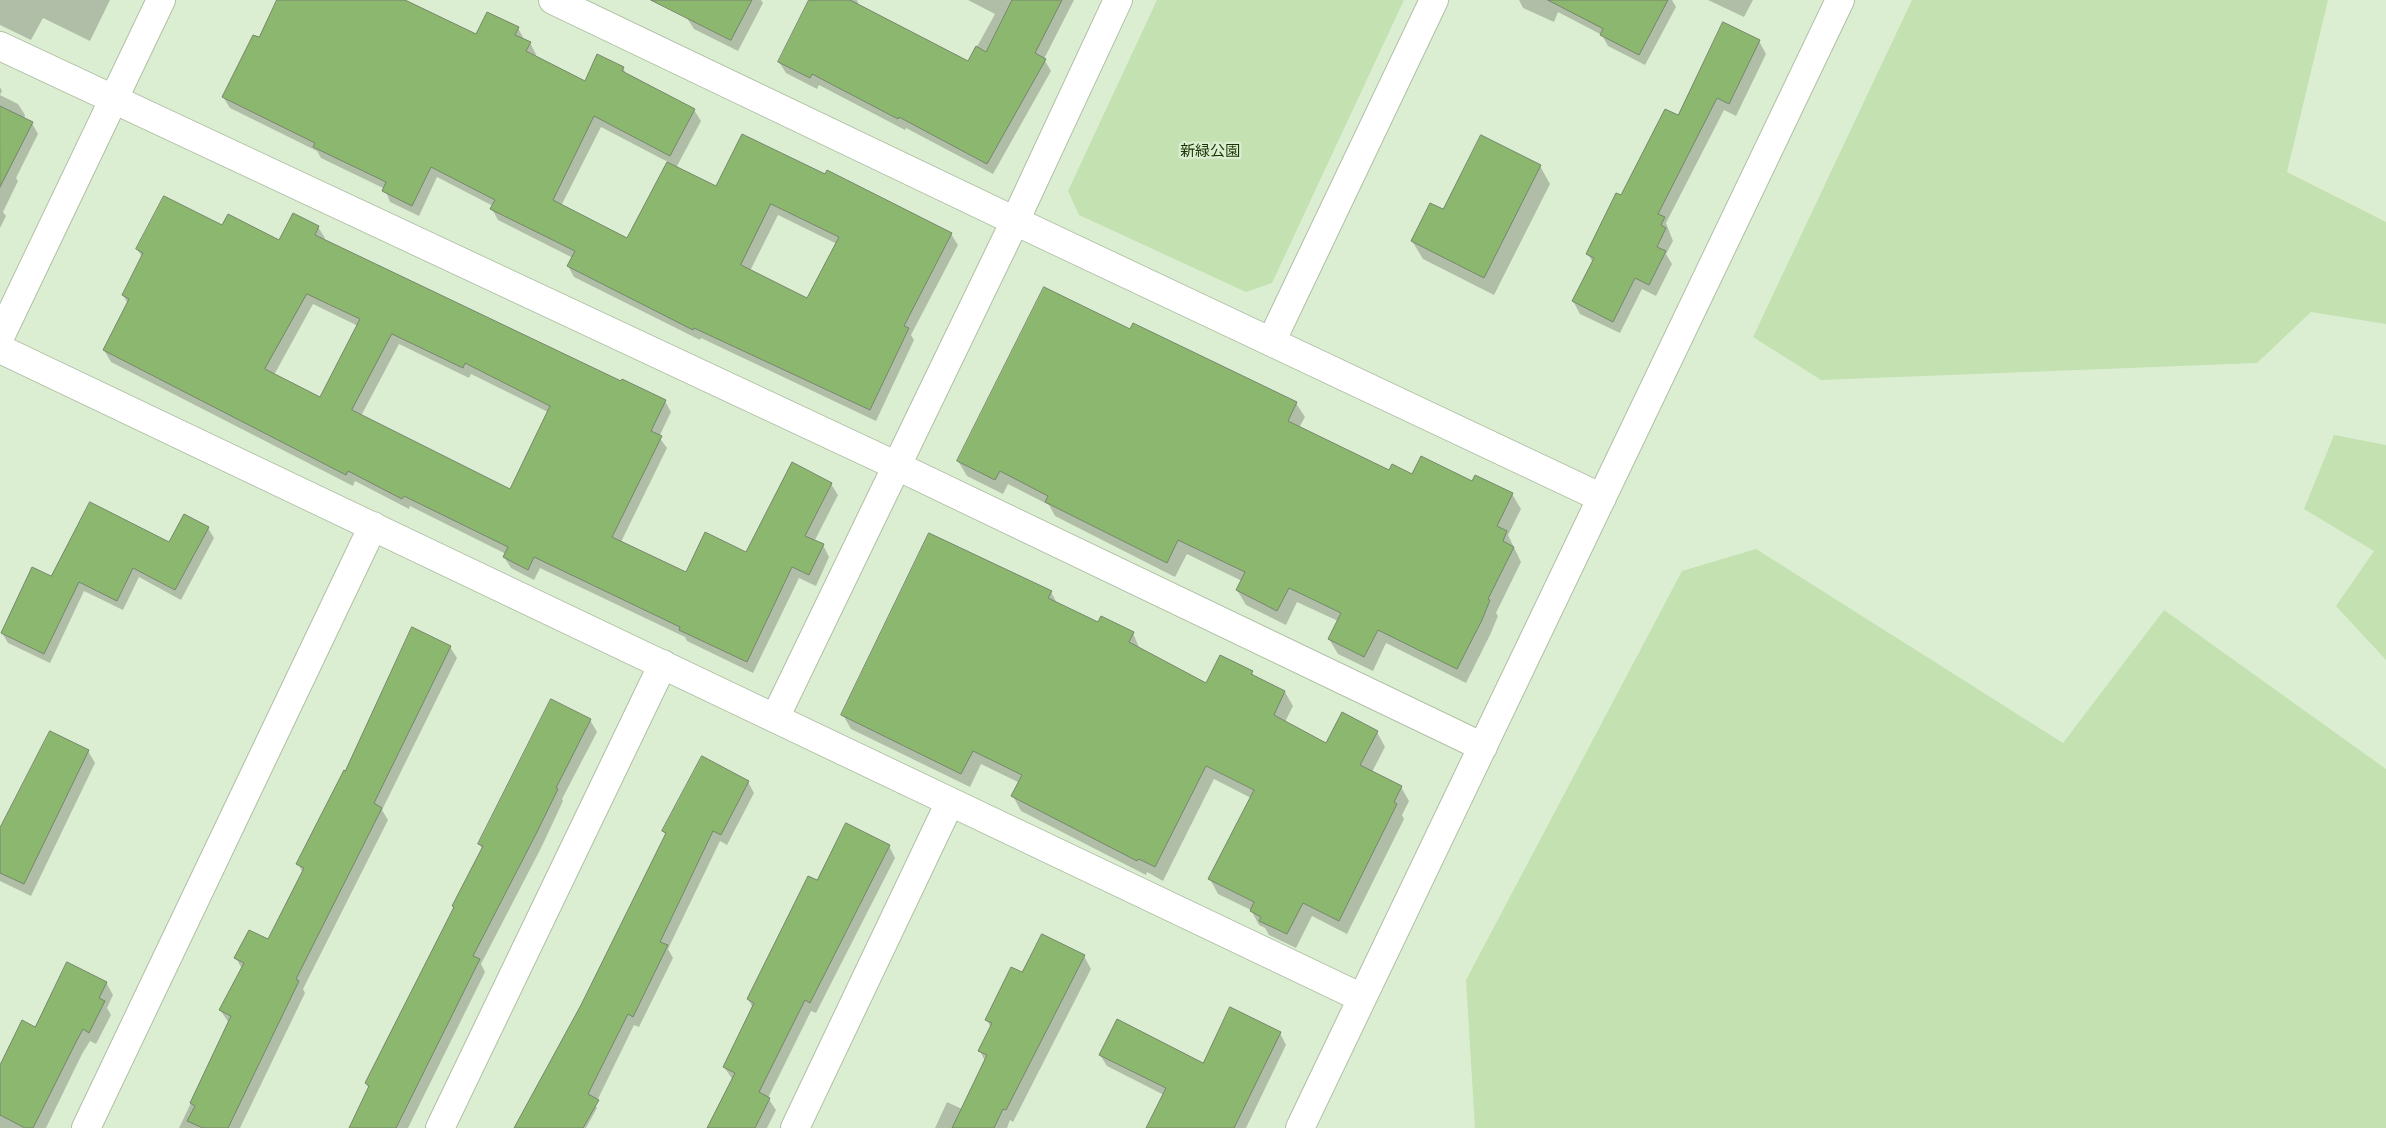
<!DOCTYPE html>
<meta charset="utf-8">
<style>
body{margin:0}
canvas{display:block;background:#dceed2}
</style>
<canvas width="2386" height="1128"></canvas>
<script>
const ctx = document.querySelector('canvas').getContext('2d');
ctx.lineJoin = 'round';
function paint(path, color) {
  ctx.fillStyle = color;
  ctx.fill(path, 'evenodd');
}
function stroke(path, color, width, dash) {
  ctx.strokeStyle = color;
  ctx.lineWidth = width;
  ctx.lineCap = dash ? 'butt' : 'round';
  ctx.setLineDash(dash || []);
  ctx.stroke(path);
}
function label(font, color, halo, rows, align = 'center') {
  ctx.font = font + ' Inter,"Noto Sans JP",sans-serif';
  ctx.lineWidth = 4.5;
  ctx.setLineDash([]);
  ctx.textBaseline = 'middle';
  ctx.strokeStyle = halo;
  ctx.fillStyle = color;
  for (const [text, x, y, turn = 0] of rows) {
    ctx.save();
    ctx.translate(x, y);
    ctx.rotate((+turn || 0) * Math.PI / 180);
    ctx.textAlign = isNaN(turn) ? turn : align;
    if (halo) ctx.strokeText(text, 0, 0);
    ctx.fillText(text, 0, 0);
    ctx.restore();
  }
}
paint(new Path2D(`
 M1157 0H1404L1272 283 1246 292 1079 215 1068 191Z
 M1912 0H2328L2287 172 2386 222V324L2311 312 2257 363 1821 380 1753 337Z
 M2334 435 2386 445V660L2336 606 2374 551 2304 509Z
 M1756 549 2063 743 2164 610 2386 769V1128H1475L1466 980 1682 571Z`), '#c3e1b1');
paint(new Path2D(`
 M0 0H110L90 41 43 18 31 40 0 25Z
 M278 0H402L477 36 518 28 524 39 530 43 536 54 535 57 585 82 623 68 627 75 694 110 701 121 676 168 717 188 951 234 958 245 911 335 914 340 876 421 701 338 700 340 574 277 568 266 573 258 498 220 492 209 493 206 437 177 419 216 390 202 385 189 321 158 317 151 230 108 223 97 259 39ZM601 127 668 162 627 240 561 206ZM778 215 837 244 808 300 750 271Z
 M662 0H761L763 3 738 51 694 29 687 18Z
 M810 0H857L859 6 968 63 995 14 968 0H1074L1044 59 1051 71 993 174 906 128 905 130 819 85 817 89 786 73 779 62Z
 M1519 0H1672L1676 7 1645 65 1608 46 1602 35 1558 12 1554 22 1523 8Z
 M1708 0H1753L1744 17Z
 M1759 41 1766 54 1736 116 1724 110 1666 223 1673 241 1666 254 1672 264 1656 296 1642 289 1620 333 1580 314 1573 301 1593 263 1588 254 1621 197 1678 117Z
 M0 87 2 91 0 95 18 104 25 115 24 119 32 123 38 134 16 178 18 181 3 212 6 216 0 228Z
 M1540 166 1550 184 1494 295 1423 259 1412 241 1444 211Z
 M223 227 279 242 318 227 325 238 323 240 622 383 665 401 671 412 659 437 667 448 621 542 686 573 746 554 831 484 838 495 814 542 823 545 829 557 816 586 799 578 753 673 687 641 685 637 540 568 534 580 511 568 504 557 506 554 410 506 409 509 355 481 353 486 111 362 104 350 128 304 123 295 142 257 137 249ZM313 304 358 326 321 399 274 375ZM399 344 469 378 471 374 548 412 511 490 361 416Z
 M1130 331 1296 403 1305 417 1299 428 1390 472 1473 482 1512 494 1521 509 1508 535 1521 562 1496 613 1498 616 1490 635 1466 683 1386 643 1373 671 1338 654 1329 639 1338 621 1297 602 1286 625 1246 605 1237 590 1242 581 1187 554 1175 577 1055 516 1049 505 1008 484 1003 494 967 476 958 461Z
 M185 516 208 528 214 538 181 600 139 577 123 610 84 591 50 663 8 643 2 633 52 578 170 543Z
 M1051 592 1058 605 1099 623 1133 633 1140 650 1207 685 1252 672 1254 677 1285 692 1293 706 1285 722 1327 745 1377 732 1385 747 1372 772 1401 787 1409 801 1402 815 1404 819 1347 934 1312 916 1296 948 1269 935 1265 928 1259 925 1251 910 1218 894 1210 879 1251 798 1214 779 1163 881 1147 872 1146 875 1021 811 1013 796 1020 783 981 764 970 787 851 729 843 715Z
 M450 647 457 658 382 810 388 820 303 989 305 993 240 1128H179L229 1023 220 1010 242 969 236 958 269 941 303 873 298 864 346 772Z
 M590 720 597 732 562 799 563 801 542 846 481 964 485 972 408 1128H351L369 1089 366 1083 483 850 479 844Z
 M88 751 95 763 31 896 0 881V832Z
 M748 782 754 793 727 845 720 841 668 949 673 958 639 1027 634 1025 595 1105 597 1108 586 1128H516L582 1005 666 835 663 831Z
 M889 846 895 858 816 1013 811 1011 768 1098 776 1110 767 1128H709L733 1080 724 1067 753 1008 748 999 817 882Z
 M1084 956 1091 969 1013 1122 1010 1120 1007 1128H935L947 1102 962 1109 985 1061 980 1051 991 1028 987 1020 1023 974Z
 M106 982 113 995 107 1008 111 1015 96 1044 90 1041 82 1054 46 1128H0V1085L36 1028Z
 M1280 1033 1286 1045 1246 1128H1148L1164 1095 1107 1066 1100 1055 1203 1065Z`), '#0003');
const building = new Path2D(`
 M277 0H405L476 34 487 12 519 27 515 35 531 42 526 51 585 81 597 54 624 67 622 71 695 109 670 156 594 116 553 200 627 238 667 162 716 186 742 134 825 174 827 170 952 233 904 326 909 328 870 410 694 328 693 330 567 266 575 251 490 209 495 200 431 167 412 206 382 191 386 182 313 147 315 143 222 97 253 35 259 37ZM771 204 839 237 807 298 741 265Z
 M651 0H752L731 40Z
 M809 0H850L968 61 976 46 986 52 1012 0H1062L1035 53 1046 59 987 164 899 117 898 119 812 74 810 78 778 62Z
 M1548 0H1668L1639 55 1600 35 1603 29Z
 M1723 22 1760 40 1729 104 1717 98 1658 214 1665 217 1661 225 1666 228 1657 247 1666 251 1649 285 1635 278 1613 322 1572 301 1594 258 1586 254 1616 193 1621 195 1665 109 1678 115Z
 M0 106 33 122 0 187Z
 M1481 135 1541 165 1484 278 1411 241 1430 203 1443 209Z
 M164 196 222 225 228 214 279 240 293 213 319 226 315 235 621 381 622 379 666 400 651 431 662 436 612 537 686 572 705 532 746 552 792 462 832 483 805 536 824 544 809 575 792 567 747 662 679 630 680 627 534 557 528 570 503 557 508 547 404 496 402 499 348 471 346 475 103 350 129 299 122 295 143 253 136 249ZM307 294 360 319 320 397 265 369ZM392 334 463 368 465 363 550 406 510 489 352 410Z
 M1044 287 1130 329 1133 323 1297 402 1288 421 1389 470 1392 464 1412 474 1421 456 1472 481 1475 475 1513 493 1497 526 1507 531 1503 541 1514 547 1488 599 1490 600 1482 620 1457 669 1378 630 1364 657 1328 639 1341 613 1289 588 1277 611 1236 590 1245 572 1178 540 1167 563 1045 502 1048 496 1000 471 995 480 957 461Z
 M90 502 169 542 184 514 209 527 175 590 133 568 117 601 79 582 44 654 1 633 32 567 51 576Z
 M929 533 1052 591 1048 598 1098 622 1101 616 1134 632 1129 642 1206 683 1220 655 1253 671 1251 674 1285 691 1274 715 1326 743 1342 712 1378 731 1360 765 1402 786 1394 802 1397 804 1339 921 1303 903 1287 934 1259 921 1261 917 1250 911 1254 902 1208 879 1254 790 1206 766 1155 867 1139 859 1137 861 1011 796 1022 775 973 751 961 774 841 715Z
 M412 627 451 646 374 803 382 808 296 979 299 981 228 1128H203L187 1121 195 1106 190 1103 231 1016 219 1010 244 963 234 958 249 930 268 939 304 868 296 864 344 770 345 771Z
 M551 699 591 719 556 788 558 789 536 834 473 956 480 959 396 1128H349L369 1086 365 1083 454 907 452 906 483 846 478 844Z
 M50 731 89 750 24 884 0 873V828Z
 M702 756 749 781 721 835 713 831 660 942 668 945 633 1017 628 1014 588 1094 599 1100 583 1128H514L581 1005 666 833 662 831Z
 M846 823 890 845 810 1003 805 1000 759 1092 770 1098 755 1128H707L735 1073 723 1067 754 1003 747 999 808 876 817 880Z
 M1042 934 1085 955 1006 1110 1003 1109 994 1128H952L987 1055 978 1051 992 1023 985 1020 1011 967 1022 972Z
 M67 962 107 982 99 998 105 1001 89 1033 83 1029 76 1042 33 1128H25L0 1115V1065L22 1020 35 1027Z
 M1230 1007 1281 1032 1234 1128H1146L1166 1088 1099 1055 1117 1019 1203 1063Z`);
paint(building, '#8bb76f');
stroke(building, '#76866c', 1);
const street = new Path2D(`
 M553 0 1015 221 1602 498
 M0 46 897 466 1483 747
 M0 337 161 0
 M1271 342 1434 0
 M0 349 1362 998
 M775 718 1015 221 1118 0
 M86 1128 373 526
 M440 1128 663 664
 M795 1128 950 802
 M1300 1128 1840 0`);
stroke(street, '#afc0a5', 30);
stroke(street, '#fff', 28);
label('15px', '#193400', '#dceed2', [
 ["新緑公園",1210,151]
]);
</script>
